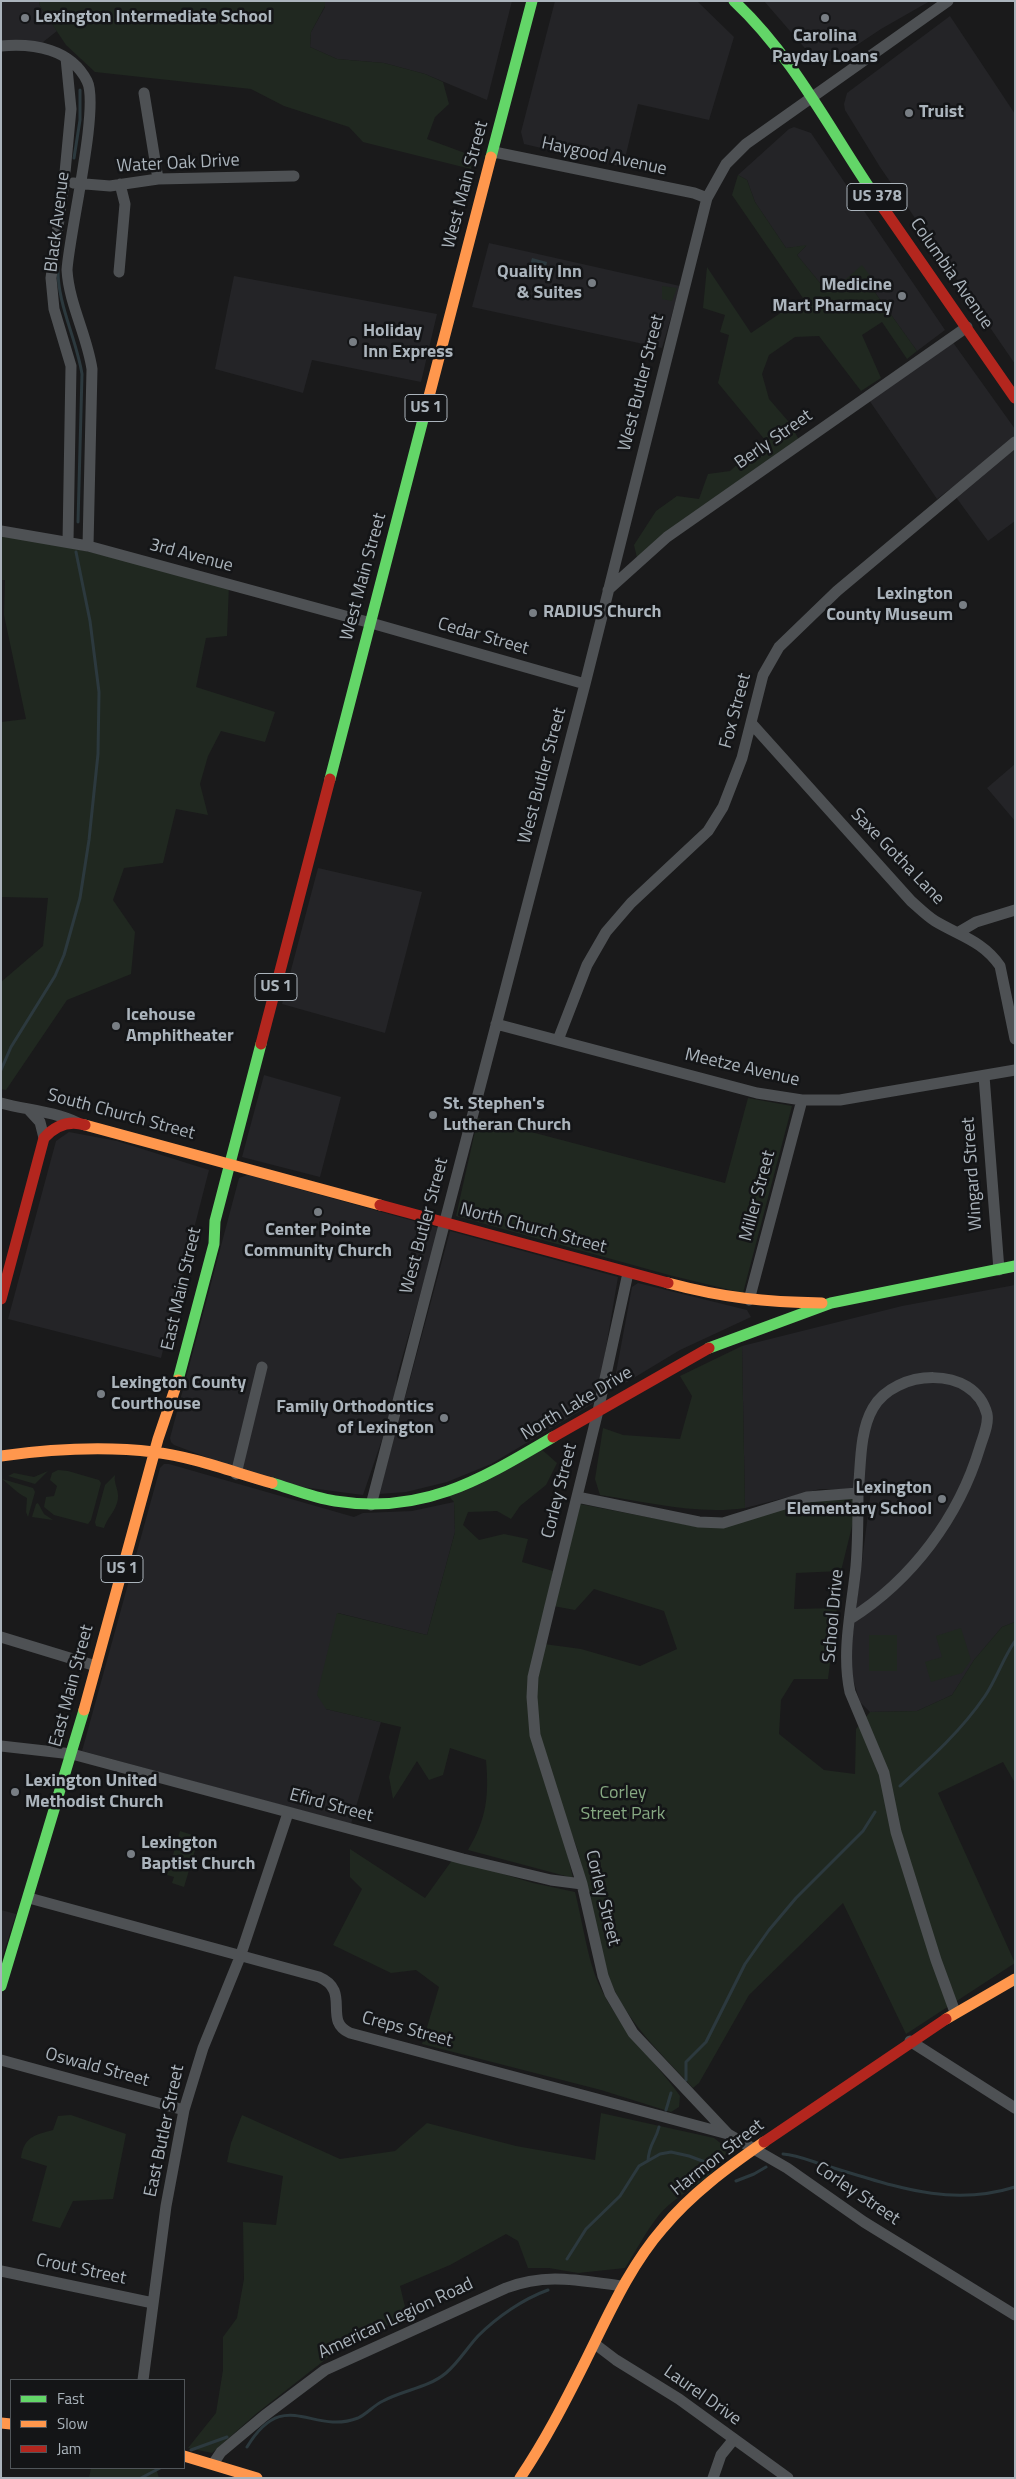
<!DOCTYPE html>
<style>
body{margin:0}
#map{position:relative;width:1016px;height:2479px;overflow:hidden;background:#1a1a1b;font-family:"Titillium Web",sans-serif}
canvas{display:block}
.frame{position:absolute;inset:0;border:2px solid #abb4bc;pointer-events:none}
.legend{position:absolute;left:10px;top:2379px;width:175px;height:90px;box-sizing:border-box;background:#141517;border:1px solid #505559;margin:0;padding:6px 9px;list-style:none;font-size:15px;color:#abb4bc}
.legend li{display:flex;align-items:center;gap:10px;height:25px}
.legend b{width:25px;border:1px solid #505559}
</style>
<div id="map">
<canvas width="1016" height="2479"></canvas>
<div class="frame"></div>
<ul class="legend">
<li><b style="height:6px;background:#63d668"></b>Fast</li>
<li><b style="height:6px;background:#ff974d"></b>Slow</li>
<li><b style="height:6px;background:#b3261e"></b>Jam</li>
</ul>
</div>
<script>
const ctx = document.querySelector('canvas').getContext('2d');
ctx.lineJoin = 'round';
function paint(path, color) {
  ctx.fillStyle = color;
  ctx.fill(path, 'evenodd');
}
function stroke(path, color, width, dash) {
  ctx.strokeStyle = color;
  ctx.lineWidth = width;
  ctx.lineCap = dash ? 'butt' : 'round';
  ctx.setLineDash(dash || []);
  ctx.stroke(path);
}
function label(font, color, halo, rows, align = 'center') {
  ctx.font = font + ' "Titillium Web",sans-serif';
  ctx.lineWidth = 5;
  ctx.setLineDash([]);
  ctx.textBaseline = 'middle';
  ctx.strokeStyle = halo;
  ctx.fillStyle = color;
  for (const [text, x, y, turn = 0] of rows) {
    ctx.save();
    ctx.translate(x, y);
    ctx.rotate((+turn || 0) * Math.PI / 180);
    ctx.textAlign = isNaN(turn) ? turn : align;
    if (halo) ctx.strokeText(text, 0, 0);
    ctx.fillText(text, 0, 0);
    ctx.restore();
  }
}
paint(new Path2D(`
 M1 1H39L40 6 57 31 38 46H1Z
 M325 1H512L487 100 425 74 384 63 337 59 310 47 311 32 325 7Z
 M555 1H697L734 37 709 120 638 104 623 167 524 144 521 132Z
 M764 1H930L881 29 833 61H816Z
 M950 16 1015 114V364L880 167 845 110 844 104 847 93Z
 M794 127 811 133 945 330 917 351 874 291 847 279 825 289 797 255 806 246 786 248 755 202 747 180 738 175 789 129Z
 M489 243 680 286 662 348 472 307Z
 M234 276 437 314 421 382 312 360 303 393 215 369Z
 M952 341 1015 429V521L988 541 950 489 937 499 869 400Z
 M1015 764V821L987 788Z
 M318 868 422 892 385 1033 282 1004Z
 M264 1075 341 1097 320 1177 242 1157Z
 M69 1132 117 1141 209 1170 161 1358 8 1319 56 1141Z
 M248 1175 439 1228 397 1376 396 1389 389 1419 363 1495 302 1487 246 1472 174 1445 171 1442 170 1438 239 1178Z
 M450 1231 618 1277 597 1401 491 1464 447 1482 406 1492 379 1494Z
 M638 1283 747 1310 751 1317 680 1350 622 1385 615 1378 632 1287Z
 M1015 1285V1622L1002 1627 974 1660 952 1695 917 1711 870 1712 860 1702 852 1676V1641L871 1490 820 1489 745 1508 742 1346 902 1306Z
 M164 1464H169L354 1517 363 1513 412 1511 454 1502 455 1532 427 1635 338 1613 326 1709 381 1722 351 1824 82 1751 160 1468Z
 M1 1910 16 1914 1 1961Z`), '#242427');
paint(new Path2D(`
 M39 1H325V6L311 32 310 47 337 59 384 63 425 74 443 82 449 104 435 117 427 139 473 156 471 169 363 142 349 127 284 106 251 89 95 72 66 45 40 6Z
 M738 175 747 180 755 202 786 248 807 245 797 255 825 289 846 279 862 265 877 285 874 291 917 351 907 359 882 322 862 335 881 378 861 391 819 336 795 337 769 355 762 374 769 399 788 421 801 443 638 562 634 545 656 511 677 496 699 499 708 474 730 471 765 440 718 383 729 335 720 332 725 315 703 308 707 267 751 333 782 312 781 301H805L732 195Z
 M662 286 677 288 672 301 662 299Z
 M1 531 229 585 227 636 206 638 196 687 275 712 265 742 221 731 208 756 200 784 208 815 176 809 163 863 124 868 113 900 135 932 131 974 67 1000 6 1090 1 1089V982L43 946 48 898 1 897V722L26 719 4 615 5 580H1Z
 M748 1098 792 1106 743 1293 669 1275 456 1216 478 1118 725 1183Z
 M742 1346 745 1508C697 1515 648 1502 600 1495L595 1479 603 1428 623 1435 680 1439 692 1396 680 1376Z
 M539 1447 557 1463 546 1485 520 1506 511 1519 497 1511 468 1512 463 1525 479 1540 504 1534 528 1539 522 1562 553 1571 530 1696 573 1878 468 1850C487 1818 489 1796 486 1760L450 1748 443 1775 429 1780 417 1761 393 1799 389 1777 401 1727 326 1709 317 1695 337 1613 427 1635 455 1532 454 1502 446 1493Z
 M58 1470 68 1471 99 1480 101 1483 91 1520 88 1524 54 1515 44 1507 46 1497 54 1496 57 1486 50 1480 52 1473Z
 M48 1471 35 1484 8 1476 14 1473 34 1477Z
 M115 1475C113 1484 121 1492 117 1503 114 1513 107 1518 104 1528L96 1526 95 1522 105 1485Z
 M2 1479 33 1488 35 1492 28 1517 26 1512 27 1498C17 1493 11 1486 2 1479Z
 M859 1498 841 1571 796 1573 794 1609 837 1608 828 1679H794L781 1700 779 1734 824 1770 855 1774 856 1729 870 1712 917 1711 952 1695 974 1660 1002 1627 1015 1622V1783L1003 1762 938 1793 1015 1963 906 2034 843 1903 749 1995 699 2083 693 2088C660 2052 625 2021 608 1975L578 1851 542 1754 533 1697 544 1644 581 1649 640 1666 677 1649 664 1611 594 1589 575 1610 553 1606 580 1504 698 1527 809 1500Z
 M38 1503 44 1514 53 1520 32 1517 36 1504Z
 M961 1628 971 1660 962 1673 931 1682 925 1662 942 1657 936 1636Z
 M869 1635H897V1671H869Z
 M180 1831 199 1837 184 1887 172 1883 174 1877 167 1875Z
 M350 1849 425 1898 453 1859 533 1883 575 1892C581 1916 585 1942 592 1966 606 2013 646 2051 675 2089L680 2096 679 2107 671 2112 601 2090 422 2044 439 1987 416 1970 391 1973 333 1945 362 1889 350 1877Z
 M601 2113 714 2138 728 2149C716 2181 680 2190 659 2215 646 2231 636 2251 625 2268L578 2273 549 2268H528L518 2241 506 2234 450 2265 400 2286 408 2319 377 2329 344 2345 257 2413 212 2453 188 2448 216 2413 223 2370V2337L237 2318 244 2279 243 2222 276 2225 283 2176 227 2162 231 2143 242 2115 340 2159 395 2151 427 2123 516 2146 595 2160Z
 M71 2115 126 2134 113 2199 73 2201 60 2228 32 2221 47 2166 21 2158C24 2137 34 2135 53 2130L58 2116Z
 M91 2468H156L159 2478H89Z`), '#202820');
paint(new Path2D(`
 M532 258 547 262 544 277 528 273Z`), '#2c393e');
stroke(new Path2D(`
 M74 158 80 120V90
 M58 267C57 304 76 337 82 374L78 522
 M1 1070 11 1047 55 976 64 955 80 898 89 840 98 754 99 692 90 621 76 552
 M900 1786C931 1758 961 1731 985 1696 997 1678 1003 1658 1015 1641
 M686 2080V2062L706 2042 745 1964 769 1930 796 1898 863 1831 875 1812
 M666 2110 671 2093
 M783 2154C798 2155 813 2162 827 2166 892 2185 948 2208 1015 2187
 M648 2161C649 2143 655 2143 659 2127
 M736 2181 754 2174 766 2167
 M567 2259 586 2229 620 2196 639 2166 660 2154 671 2152 689 2156 713 2165
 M247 2447C285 2385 311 2436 358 2418 367 2414 374 2405 383 2401 403 2390 428 2388 446 2373 458 2363 467 2348 478 2336 497 2317 523 2299 548 2290
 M191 2450 227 2437
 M141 2478 160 2468`), '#2c393e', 3);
stroke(new Path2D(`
 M1 46C34 43 71 49 87 81 100 106 69 234 67 270 69 304 87 335 92 369L88 546
 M66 58 71 109 64 183 51 278 54 309 71 366 68 542
 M144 93 158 179
 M494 152 694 193 707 198
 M73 183 110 186 158 179 294 176
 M119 272 125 204 120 184
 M1 531 88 546 371 623 585 684
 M608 590 667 537 967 327
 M751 723 911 901C919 908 927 916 935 921 960 936 983 941 1000 966L1015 1039
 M959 932 976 922 1015 910
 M496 1024 757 1093 802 1100H840L1015 1070
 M558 1040 587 965 606 932 631 903 708 831 723 807 742 758 763 675 779 647 837 591 1015 442
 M984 1076 999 1270
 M1 1103C27 1110 53 1111 78 1123
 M29 1110 40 1122 44 1138
 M628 1273 598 1411 550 1606 533 1677 532 1697 535 1735 582 1884 603 1976 610 1994 633 2033 728 2134 787 2168 864 2222 1015 2315
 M749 1300 802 1100
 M236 1474 262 1367
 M577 1497 699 1522 723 1523 807 1497 858 1493C858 1518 858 1542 856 1566 852 1607 841 1651 850 1692L884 1773 896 1832 936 1960 955 2012
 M371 1505 585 684 707 198 726 164 746 144 948 1
 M850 1619C912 1580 959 1517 980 1447 983 1437 989 1424 987 1414 974 1364 895 1369 873 1408 859 1432 861 1467 858 1493
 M1 1637 96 1666
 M1 1746 72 1754 463 1859 551 1880 582 1884
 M29 1898 319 1977C352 1991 322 2021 350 2033L728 2134
 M910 2041 1015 2108
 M1 2060 184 2110
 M1 2271 153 2303
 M595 2344 616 2360 679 2399 788 2478
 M143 2380 166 2206 184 2110 203 2048 240 1957 288 1813
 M213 2464 221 2452 264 2416 325 2370 506 2288C547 2272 581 2281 623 2286
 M713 2478 721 2455 734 2439`), '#4e5154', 11);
stroke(new Path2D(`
 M734 1C794 57 831 132 877 199
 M491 157 532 1
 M330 779 427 404
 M709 1348 831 1303 1015 1266
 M178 1380 214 1244 215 1221 261 1044
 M272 1483C292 1489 314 1498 335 1501 423 1515 480 1480 553 1437
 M1 1986 84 1710`), '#63d668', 11);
stroke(new Path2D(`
 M427 404 491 157
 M85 1125 380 1205
 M668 1283C724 1298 765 1302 822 1303
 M1 1456C52 1449 103 1446 154 1452 194 1457 233 1472 272 1483
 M84 1710 158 1439 178 1380
 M946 2019 1015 1979
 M1 2423 11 2424
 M184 2456 257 2478
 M520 2478C545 2441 565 2402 585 2362 608 2316 629 2267 663 2228 691 2194 728 2167 764 2142`), '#ff974d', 11);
stroke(new Path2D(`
 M877 199 1015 398
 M261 1044 330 779
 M380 1205 668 1283
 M1 1299 44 1138C55 1126 69 1120 85 1125
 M553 1437 709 1348
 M764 2142 946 2019`), '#b3261e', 11);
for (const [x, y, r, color] of [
 [25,18,5,"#787e84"],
 [825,18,5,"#787e84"],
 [909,113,5,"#787e84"],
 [592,283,5,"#787e84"],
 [902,296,5,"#787e84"],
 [353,342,5,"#787e84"],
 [963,605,5,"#787e84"],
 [533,613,5,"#787e84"],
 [116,1026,5,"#787e84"],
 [433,1115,5,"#787e84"],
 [318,1212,5,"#787e84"],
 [101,1394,5,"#787e84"],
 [444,1418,5,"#787e84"],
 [942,1499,5,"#787e84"],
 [15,1792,5,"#787e84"],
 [131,1854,5,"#787e84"]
]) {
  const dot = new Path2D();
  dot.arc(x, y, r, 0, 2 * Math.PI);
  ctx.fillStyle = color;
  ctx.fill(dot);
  stroke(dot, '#141517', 2);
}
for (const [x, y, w] of [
 [877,197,60],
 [426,408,42],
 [276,987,42],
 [122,1569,42]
]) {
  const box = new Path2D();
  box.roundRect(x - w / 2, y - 13.5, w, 27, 4);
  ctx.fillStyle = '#141517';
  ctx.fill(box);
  stroke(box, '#abb4bc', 1);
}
label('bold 16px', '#abb4bc', null, [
 ["US 378",877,197],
 ["US 1",426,408],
 ["US 1",276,987],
 ["US 1",122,1569]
]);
label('bold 18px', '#abb4bc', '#141517', [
 ["Lexington Intermediate School",35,18],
 ["Carolina",825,37,"center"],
 ["Payday Loans",825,58,"center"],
 ["Truist",919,113],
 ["Quality Inn",582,273,"right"],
 ["& Suites",582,294,"right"],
 ["Medicine",892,286,"right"],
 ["Mart Pharmacy",892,307,"right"],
 ["Holiday",363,332],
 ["Inn Express",363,353],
 ["Lexington",953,595,"right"],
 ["County Museum",953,616,"right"],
 ["RADIUS Church",543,613],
 ["Icehouse",126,1016],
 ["Amphitheater",126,1037],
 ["St. Stephen's",443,1105],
 ["Lutheran Church",443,1126],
 ["Center Pointe",318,1231,"center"],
 ["Community Church",318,1252,"center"],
 ["Lexington County",111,1384],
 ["Courthouse",111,1405],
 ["Family Orthodontics",434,1408,"right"],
 ["of Lexington",434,1429,"right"],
 ["Lexington",932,1489,"right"],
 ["Elementary School",932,1510,"right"],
 ["Lexington United",25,1782],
 ["Methodist Church",25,1803],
 ["Lexington",141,1844],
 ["Baptist Church",141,1865]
], 'left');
label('18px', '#abb4bc', '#141517', [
 ["Haygood Avenue",604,157,12],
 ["Water Oak Drive",178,164,-3],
 ["West Main Street",466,185,-75],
 ["Black Avenue",58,222,-83],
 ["Columbia Avenue",951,274,55],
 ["West Butler Street",642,383,-76],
 ["Berly Street",774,440,-35],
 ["3rd Avenue",191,556,15],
 ["West Main Street",364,577,-75],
 ["Cedar Street",483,637,16],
 ["Fox Street",736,711,-75],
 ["West Butler Street",543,776,-75],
 ["Saxe Gotha Lane",897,857,46],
 ["Meetze Avenue",742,1068,13],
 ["South Church Street",121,1115,15],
 ["Wingard Street",973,1174,-94],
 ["Miller Street",758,1196,-75],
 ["West Butler Street",425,1226,-75],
 ["North Church Street",533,1229,15],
 ["East Main Street",182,1289,-77],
 ["North Lake Drive",577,1404,-31],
 ["Corley Street",560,1491,-76],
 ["School Drive",834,1616,-85],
 ["East Main Street",72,1686,-75],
 ["Efird Street",331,1806,15],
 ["Corley Street",602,1898,76],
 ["Creps Street",407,2030,15],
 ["Oswald Street",97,2068,15],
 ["East Butler Street",165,2131,-78],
 ["Harmon Street",718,2158,-38],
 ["Corley Street",857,2194,34],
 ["Crout Street",81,2270,12],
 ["American Legion Road",396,2319,-25],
 ["Laurel Drive",702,2396,35]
]);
label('18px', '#86a882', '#141517', [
 ["Corley",623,1794],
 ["Street Park",623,1815]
]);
</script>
